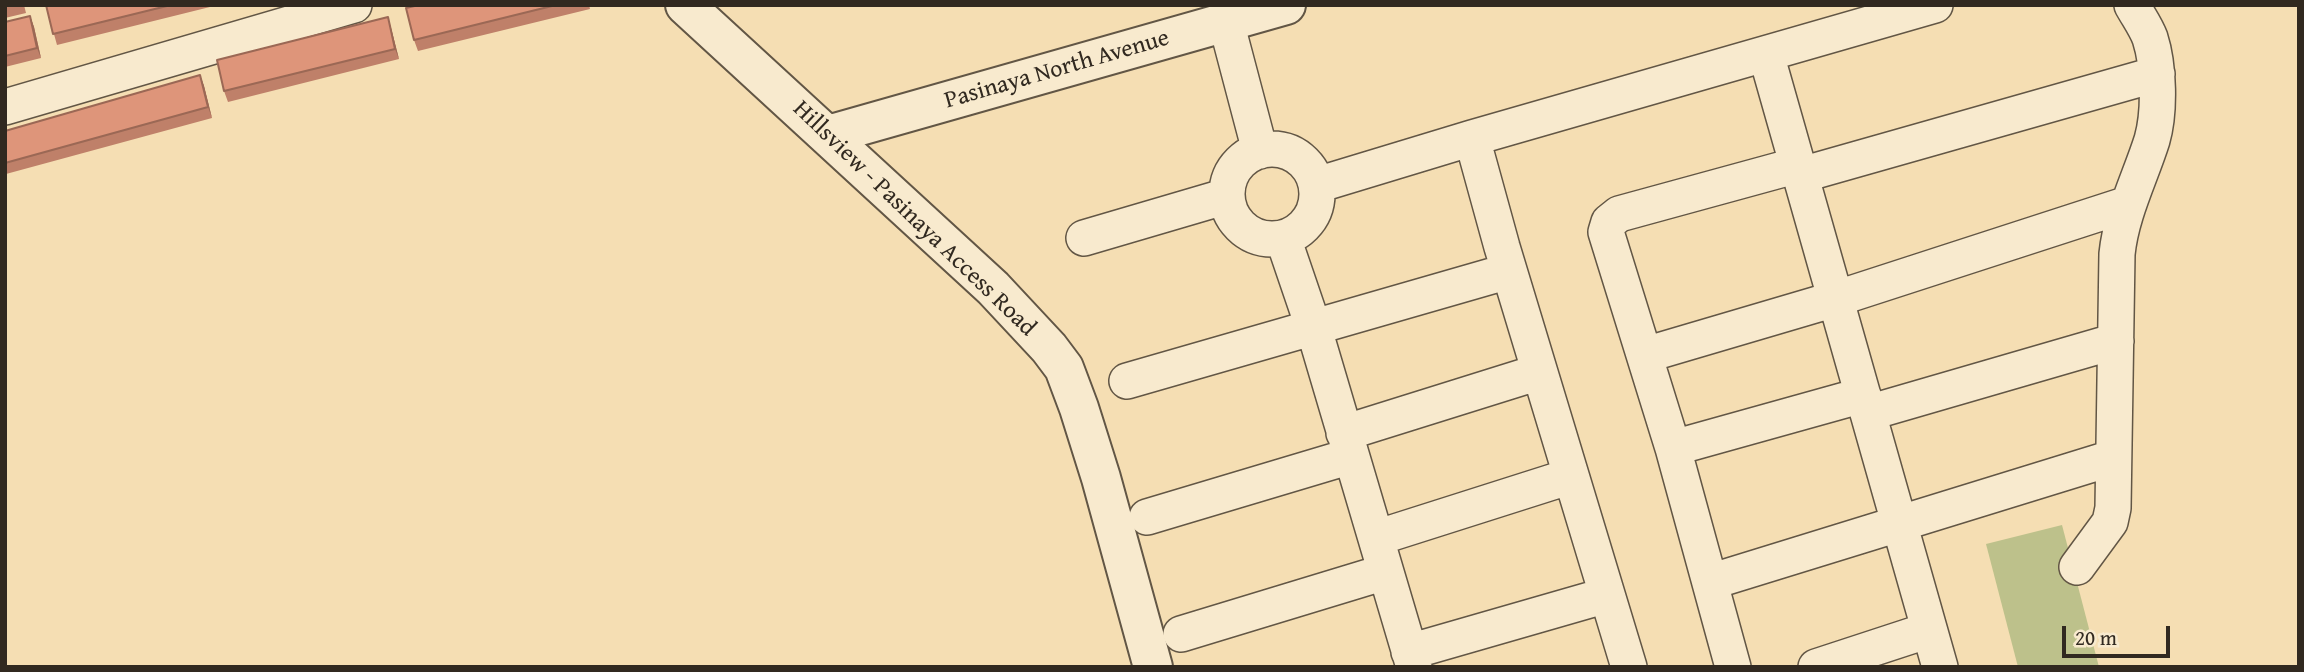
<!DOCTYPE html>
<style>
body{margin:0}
#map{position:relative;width:2304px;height:672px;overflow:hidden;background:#f5deb3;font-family:"Gentium Book Plus",serif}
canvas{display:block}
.frame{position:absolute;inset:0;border:7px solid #312920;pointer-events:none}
.scale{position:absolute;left:2062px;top:626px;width:108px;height:32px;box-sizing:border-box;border:4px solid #312920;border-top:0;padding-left:9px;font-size:21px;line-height:24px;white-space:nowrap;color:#312920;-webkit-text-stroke:5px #f8eace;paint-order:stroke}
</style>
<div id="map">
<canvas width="2304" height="672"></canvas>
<div class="frame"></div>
<div class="scale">20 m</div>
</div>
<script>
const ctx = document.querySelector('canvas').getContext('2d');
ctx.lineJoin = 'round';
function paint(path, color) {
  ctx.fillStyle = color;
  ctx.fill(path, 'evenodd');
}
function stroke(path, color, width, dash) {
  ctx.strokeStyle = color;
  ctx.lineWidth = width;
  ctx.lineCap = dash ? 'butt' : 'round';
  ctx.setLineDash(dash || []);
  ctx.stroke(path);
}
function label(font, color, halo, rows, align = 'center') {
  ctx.font = font + ' "Gentium Book Plus",serif';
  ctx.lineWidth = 6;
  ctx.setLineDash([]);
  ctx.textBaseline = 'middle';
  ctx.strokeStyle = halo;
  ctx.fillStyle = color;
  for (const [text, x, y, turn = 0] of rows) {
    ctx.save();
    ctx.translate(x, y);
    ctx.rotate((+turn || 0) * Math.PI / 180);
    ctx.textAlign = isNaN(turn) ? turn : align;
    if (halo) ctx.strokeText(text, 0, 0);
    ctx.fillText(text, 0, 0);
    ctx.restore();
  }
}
paint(new Path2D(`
 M2062 525 2099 667H2018L1986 544Z`), '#bdc18b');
const minor = new Path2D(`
 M1226 22 1260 151
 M1766 54 1940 667
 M5 107 354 5
 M1472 138 1502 247 1629 667
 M1227 194a45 45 0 1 1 90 0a45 45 0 1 1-90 0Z
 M1801 175 2157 74
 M1317 185 1472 138 1935 5
 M1084 238 1227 196
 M1283 238 1314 329 1414 667
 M1645 355 1835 299 2128 204
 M1127 381 1509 271
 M1868 413 2116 341
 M1344 433 1539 372
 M1673 448 1863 395
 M1147 517 1351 456
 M1376 538 1571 476
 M2077 567 2110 522 2113 508 2117 254C2121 214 2140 178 2152 140 2160 112 2159 66 2150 38 2146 27 2138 16 2132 5
 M1710 582 2112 458
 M1181 634 1385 572
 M1409 652 1607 595
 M1733 667 1673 448 1606 232 1609 222 1619 214 1798 165
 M1816 667 1929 630`);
const tertiary = new Path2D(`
 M685 5 993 288 1049 348 1064 368 1079 408 1101 478 1153 667
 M828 135 1286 5`);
stroke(minor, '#625645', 38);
stroke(tertiary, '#625645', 42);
stroke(minor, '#f8eace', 35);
stroke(tertiary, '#f8eace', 38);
paint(new Path2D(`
 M5 5H24L26 13 5 18Z
 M46 5H218L57 45Z
 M419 5H589L590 9 418 51 414 40Z
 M30 16 34 27 41 58 5 67V22Z
 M388 17 391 28 399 59 228 102 224 91Z
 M200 75 204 86 212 118 6 174 5 171V131Z`), '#bf8069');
paint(new Path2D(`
 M30 16 34 27 41 58 37 48Z
 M388 17 391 28 399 59 395 49Z
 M200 75 204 86 212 118 208 107Z`), '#9b6855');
const building = new Path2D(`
 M46 5H171L53 34Z
 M419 5H556L414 40 406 8Z
 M30 16 37 48 5 56V22Z
 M388 17 395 49 224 91 217 60Z
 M200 75 208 107 5 163V131Z`);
paint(building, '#de957a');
stroke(building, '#9b6855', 2);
label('24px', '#312920', '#f8eace', [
 ["Pasinaya North Avenue",1057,70,-16],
 ["Hillsview - Pasinaya Access Road",914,219,44]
]);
</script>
